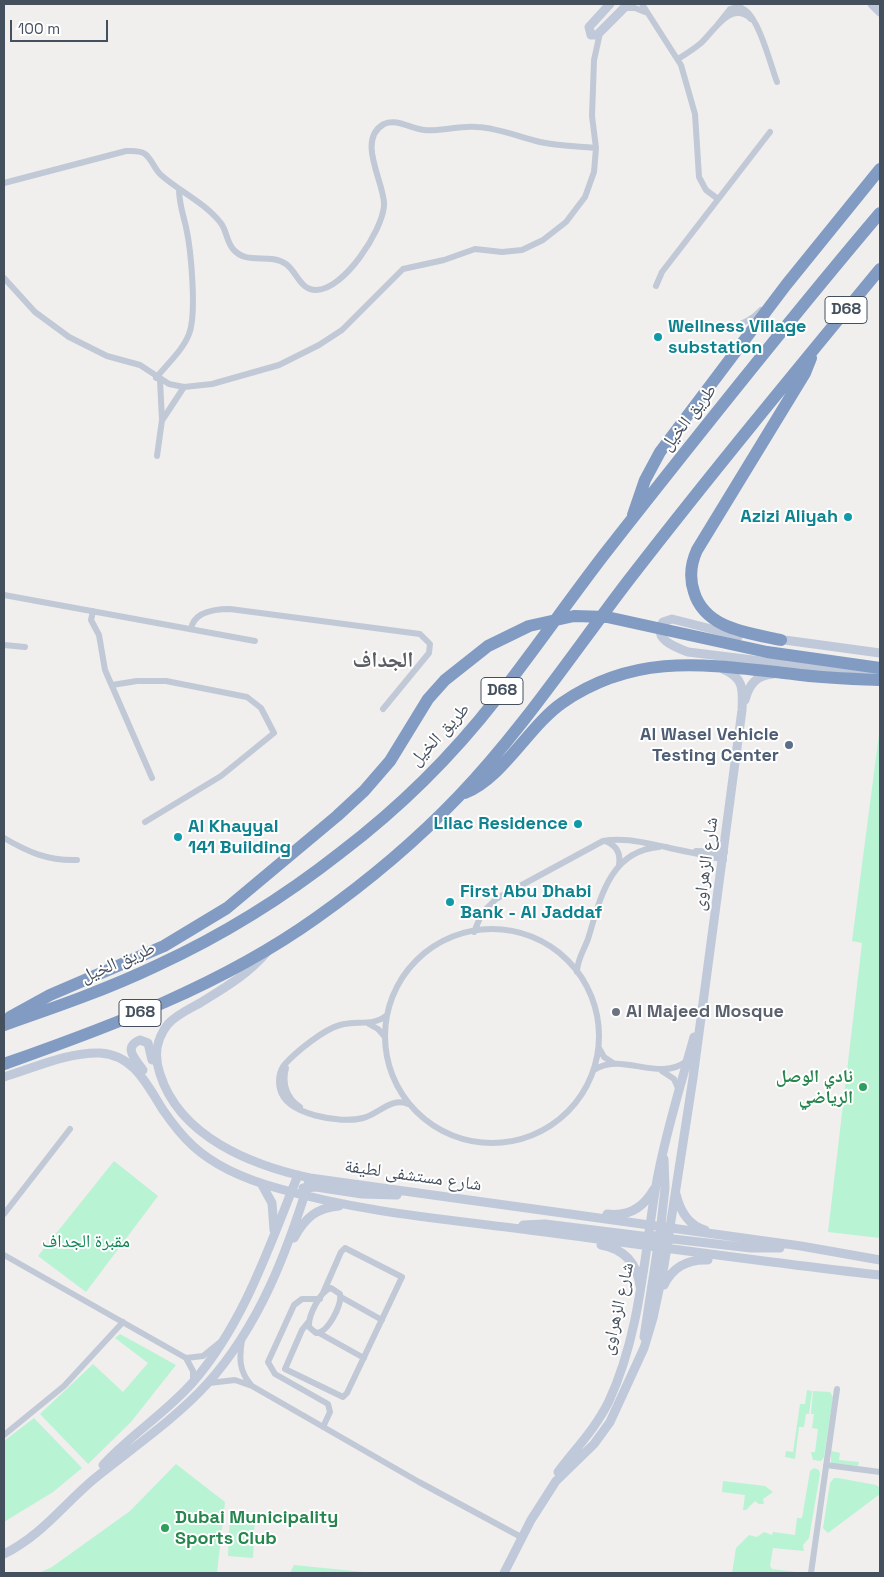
<!DOCTYPE html>
<meta charset="utf-8">
<style>
body{margin:0}
#map{position:relative;width:884px;height:1577px;overflow:hidden;background:#f1eeee;font-family:"Space Grotesk",sans-serif}
canvas{display:block}
.frame{position:absolute;inset:0;border:5px solid #45505e;pointer-events:none}
.scale{position:absolute;left:10px;top:20px;width:98px;height:22px;box-sizing:border-box;border:2px solid #45505e;border-top:0;padding-left:6px;font-size:15px;line-height:18px;white-space:nowrap;color:#45505e;-webkit-text-stroke:4px #fff;paint-order:stroke}
</style>
<div id="map">
<canvas width="884" height="1577"></canvas>
<div class="frame"></div>
<div class="scale">100 m</div>
</div>
<script>
const ctx = document.querySelector('canvas').getContext('2d');
ctx.lineJoin = 'round';
function paint(path, color) {
  ctx.fillStyle = color;
  ctx.fill(path, 'evenodd');
}
function stroke(path, color, width, dash) {
  ctx.strokeStyle = color;
  ctx.lineWidth = width;
  ctx.lineCap = dash ? 'butt' : 'round';
  ctx.setLineDash(dash || []);
  ctx.stroke(path);
}
function label(font, color, halo, rows, align = 'center') {
  ctx.font = font + ' "Space Grotesk","Noto Naskh Arabic",sans-serif';
  ctx.lineWidth = 4;
  ctx.setLineDash([]);
  ctx.textBaseline = 'middle';
  ctx.strokeStyle = halo;
  ctx.fillStyle = color;
  for (const [text, x, y, turn = 0] of rows) {
    ctx.save();
    ctx.translate(x, y);
    ctx.rotate((+turn || 0) * Math.PI / 180);
    ctx.textAlign = isNaN(turn) ? turn : align;
    if (halo) ctx.strokeText(text, 0, 0);
    ctx.fillText(text, 0, 0);
    ctx.restore();
  }
}
paint(new Path2D(`
 M880 727V1238L828 1232 862 943 852 941Z
 M114 1161 158 1196 86 1292 38 1256Z
 M120 1334 176 1365 131 1422 88 1464 40 1414 93 1364 123 1392 148 1363 115 1338Z
 M807 1390 812 1391 809 1414H806L804 1427H799L795 1459 785 1457 786 1451 793 1452 800 1404H805Z
 M813 1391 830 1392 833 1397 824 1457 821 1461 813 1460 811 1452H815L818 1429 812 1428 814 1414H811Z
 M34 1418 82 1468 53 1492 4 1522V1441Z
 M831 1451 840 1453 839 1460 859 1462 858 1466 831 1463Z
 M176 1464 225 1502 217 1573H39L52 1567 130 1511Z
 M814 1468 819 1470 820 1474 809 1538 803 1545 804 1551 773 1548 770 1566 772 1569 805 1573H732L736 1548 749 1535 757 1537 764 1532 772 1535 773 1532 795 1535 797 1518H802L810 1471Z
 M838 1478 876 1485 879 1487 880 1494 828 1533 823 1528 830 1483 834 1478Z
 M723 1481 765 1486 773 1492 763 1499 764 1504H759L755 1501 746 1510H743L745 1495 722 1492Z
 M230 1512 255 1514 253 1558 228 1556Z
 M294 1565 364 1572 365 1573H290Z`), '#b8f3d4');
stroke(new Path2D(`
 M642 4 681 65 695 114 699 177 706 190 718 199
 M624 8H635L645 12
 M718 24 730 9C736 7 740 6 745 10 759 19 771 66 777 82
 M678 59C686 54 694 49 701 43 714 31 731 0 751 19
 M4 183 126 151C132 151 140 150 145 154 152 159 154 169 161 175 179 191 205 203 220 222 227 230 226 241 233 249 247 266 269 252 286 264 297 272 300 290 316 290 344 290 382 231 384 206 386 185 355 140 384 124 397 118 411 129 424 130 442 132 459 125 477 127 499 128 519 137 540 142 558 146 578 146 596 148
 M4 278 35 312 69 337 107 356 140 365 169 384 184 387 212 384 279 365 319 345 342 330 403 269 444 260 475 249 502 252 522 250 543 240 566 222 585 197 594 172 596 148 592 116 594 60 600 33
 M656 286 662 272 770 132
 M699 322C720 333 745 327 761 310
 M156 378C167 364 183 350 189 334 197 314 191 249 186 227 183 214 179 203 179 189
 M163 419 184 387
 M157 456 162 420 160 380
 M4 595 255 641
 M93 611 91 620 99 635 105 670 152 778
 M191 629C194 611 215 609 230 609L420 634 430 644 429 653 383 709
 M4 645 25 647
 M112 685 137 681H166L247 697 261 708 274 733 221 776 145 822
 M4 838C28 852 48 861 77 860
 M605 841C616 845 621 853 619 865
 M696 851 725 852
 M385 1036a107 107 0 1 1 214 0a107 107 0 1 1-214 0Z
 M474 932 482 913 496 899 603 841C624 837 645 843 666 847 685 852 704 854 724 860
 M577 972C577 960 584 950 588 939 600 900 609 851 659 847
 M387 1015C373 1027 357 1020 340 1025 324 1029 296 1052 285 1064 279 1071 278 1081 280 1089 286 1115 341 1124 363 1118 379 1114 391 1097 408 1104
 M369 1024 378 1029 385 1037
 M599 1048 604 1057 613 1063
 M286 1068C282 1083 286 1098 300 1107
 M594 1070C622 1051 658 1083 687 1061
 M662 1071 674 1079 678 1088
 M4 1214 70 1129
 M4 1255 186 1358 203 1356 219 1343
 M331 1288 340 1294C342 1305 328 1333 316 1333L309 1327C308 1316 320 1291 331 1288Z
 M341 1297 382 1320
 M320 1299H302L294 1305 268 1362 275 1374 328 1404 330 1412 323 1427
 M309 1321 302 1330 285 1369 343 1397 347 1393 402 1277 345 1248 341 1252 323 1293
 M319 1333 364 1358
 M242 1340C239 1358 239 1371 251 1385
 M186 1358 193 1371V1381
 M209 1383 235 1380 252 1386 419 1482 521 1537
 M4 1435 64 1386 123 1322
 M826 1465 880 1472
 M811 1573 837 1389`), '#c0c9d5', 6);
stroke(new Path2D(`
 M610 4 589 27 591 35H597L628 4
 M872 4 880 12
 M739 636 672 619 663 622C652 639 675 647 688 652L875 675
 M777 639 880 653
 M745 700C749 685 756 675 773 674
 M266 953C247 975 224 988 200 1003 189 1009 176 1015 168 1024 156 1039 154 1057 160 1074 180 1137 251 1165 310 1178L801 1246 880 1260
 M143 1070C136 1060 122 1047 140 1040L148 1043 152 1060
 M4 1077C34 1068 68 1052 100 1053 134 1055 147 1085 163 1110 172 1123 182 1136 193 1146 216 1167 248 1180 277 1188 359 1212 445 1219 529 1230 646 1245 763 1262 880 1275
 M261 1183 272 1203 274 1230
 M303 1188 316 1187 362 1194 397 1195
 M676 1194C680 1211 688 1225 705 1230
 M607 1214C629 1217 644 1207 654 1189
 M523 1225 545 1224 650 1237 659 1235 670 1229
 M660 1233 665 1188 664 1159
 M294 1238C305 1218 316 1208 339 1206
 M601 1245C624 1249 637 1263 640 1286
 M649 1247 661 1241 673 1239 751 1248H780
 M664 1285C673 1266 688 1259 708 1260
 M644 1337 657 1252V1242
 M103 1465C130 1435 166 1413 193 1382 244 1323 269 1247 298 1175
 M558 1472C576 1448 596 1428 609 1401 641 1332 644 1253 657 1180 666 1131 681 1084 694 1037
 M4 1554C41 1536 63 1505 94 1479 132 1448 174 1420 207 1384 260 1325 287 1252 310 1178
 M504 1573 531 1520 556 1481 594 1444 610 1422 644 1348 653 1318 664 1266 693 1078 742 710C743 689 744 678 723 669`), '#bfc9d9', 9);
stroke(new Path2D(`
 M633 515 645 480 660 452 786 285 880 169
 M781 640C749 633 705 629 694 592 689 577 691 563 697 550L805 373 811 358
 M465 793C502 779 529 726 562 703 637 651 709 665 793 674 822 678 851 679 880 680
 M10 1017 50 995 164 946 227 908 337 816 364 791 390 761 428 699 445 680 488 646 529 626 574 616 607 617 767 652 880 668
 M4 1025C56 1007 108 989 158 965 223 935 284 897 340 853 398 809 452 756 497 698 533 652 567 603 603 556 694 440 785 325 880 213
 M4 1064C112 1026 222 985 316 918 367 882 416 841 459 796 522 730 573 653 628 581 710 475 795 372 880 269`), '#819bc2', 12);
for (const [x, y, r, color] of [
 [658,337,5,"#0f9aa8"],
 [848,517,5,"#0f9aa8"],
 [789,745,5,"#5c6f8a"],
 [578,824,5,"#0f9aa8"],
 [178,837,5,"#0f9aa8"],
 [450,902,5,"#0f9aa8"],
 [616,1012,5,"#6b7280"],
 [863,1087,5,"#2e9e5b"],
 [165,1528,5,"#2e9e5b"]
]) {
  const dot = new Path2D();
  dot.arc(x, y, r, 0, 2 * Math.PI);
  ctx.fillStyle = color;
  ctx.fill(dot);
  stroke(dot, '#fff', 2);
}
for (const [x, y, w] of [
 [846,310,42],
 [502,691,42],
 [140,1013,42]
]) {
  const box = new Path2D();
  box.roundRect(x - w / 2, y - 13.5, w, 27, 4);
  ctx.fillStyle = '#fff';
  ctx.fill(box);
  stroke(box, '#45505e', 1);
}
label('bold 16px', '#45505e', null, [
 ["D68",846,310],
 ["D68",502,691],
 ["D68",140,1013]
]);
label('bold 18px', '#0d838f', '#fff', [
 ["Wellness Village",668,327],
 ["substation",668,348],
 ["Azizi Aliyah",838,517,"right"],
 ["Lilac Residence",568,824,"right"],
 ["Al Khayyal",188,827],
 ["141 Building",188,848],
 ["First Abu Dhabi",460,892],
 ["Bank - Al Jaddaf",460,913]
], 'left');
label('18px', '#45505e', '#fff', [
 ["طريق الخيل",689,418,-52],
 ["طريق الخيل",440,735,-47],
 ["شارع الزهراوى",706,864,-82],
 ["طريق الخيل",118,963,-23],
 ["شارع مستشفى لطيفة",413,1176,8],
 ["شارع الزهراوى",618,1309,-77]
]);
label('bold 18px', '#4e5e75', '#fff', [
 ["Al Wasel Vehicle",779,735],
 ["Testing Center",779,756]
], 'right');
label('bold 18px', '#5b616d', '#fff', [
 ["Al Majeed Mosque",626,1012]
], 'left');
label('bold 18px', '#27864d', '#fff', [
 ["نادي الوصل",853,1077],
 ["الرياضي",853,1098],
 ["Dubai Municipality",175,1518,"left"],
 ["Sports Club",175,1539,"left"]
], 'right');
label('18px', '#0e8654', '#fff', [
 ["مقبرة الجداف",86,1242]
]);
label('bold 22px', '#5a5e64', '#fff', [
 ["الجداف",383,661]
]);
</script>
